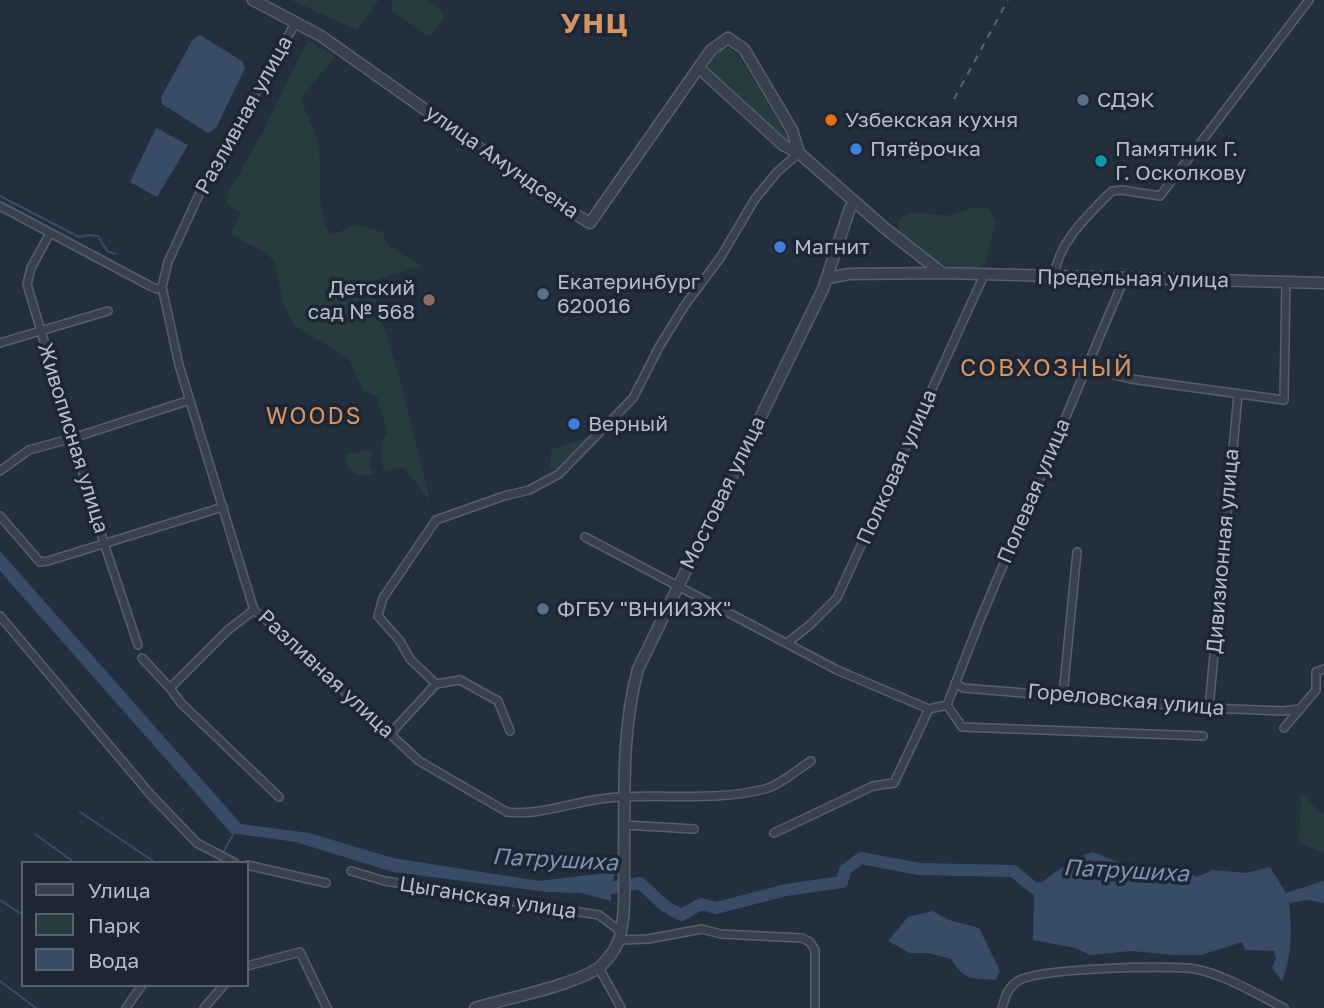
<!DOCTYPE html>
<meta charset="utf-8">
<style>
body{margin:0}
#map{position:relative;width:1324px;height:1008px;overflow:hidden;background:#242f3e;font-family:"Golos Text",sans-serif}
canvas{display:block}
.legend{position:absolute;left:21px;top:861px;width:228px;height:126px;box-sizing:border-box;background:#1d2633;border:2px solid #59626f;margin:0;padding:9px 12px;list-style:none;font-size:21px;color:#b4bcc9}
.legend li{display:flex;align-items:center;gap:14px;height:35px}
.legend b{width:35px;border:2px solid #59626f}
</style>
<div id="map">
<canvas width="1324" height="1008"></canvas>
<ul class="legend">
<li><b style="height:9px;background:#38414e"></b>Улица</li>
<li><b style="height:19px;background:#263c3f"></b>Парк</li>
<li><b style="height:19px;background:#394c67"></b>Вода</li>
</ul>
</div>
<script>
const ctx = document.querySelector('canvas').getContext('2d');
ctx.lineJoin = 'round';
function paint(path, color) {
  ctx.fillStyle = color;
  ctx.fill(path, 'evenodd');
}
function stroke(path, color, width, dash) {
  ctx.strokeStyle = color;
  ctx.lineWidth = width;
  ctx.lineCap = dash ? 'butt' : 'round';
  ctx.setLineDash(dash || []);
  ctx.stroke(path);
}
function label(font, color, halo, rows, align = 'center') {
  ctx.font = font + ' "Golos Text",sans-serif';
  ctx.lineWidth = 7;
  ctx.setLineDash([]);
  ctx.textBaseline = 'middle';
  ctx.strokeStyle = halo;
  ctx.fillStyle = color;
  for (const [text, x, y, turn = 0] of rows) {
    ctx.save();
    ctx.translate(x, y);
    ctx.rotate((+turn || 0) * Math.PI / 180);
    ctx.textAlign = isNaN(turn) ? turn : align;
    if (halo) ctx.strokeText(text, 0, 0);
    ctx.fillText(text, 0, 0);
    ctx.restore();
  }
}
paint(new Path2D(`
 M291 0H379L357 30Z
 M392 0H426L443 12V20L432 35H427L391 10Z
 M308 40 331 54 334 58 301 98C306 115 317 133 319 151 323 178 315 210 330 234L340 232 353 224 383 232 386 244 421 266 370 282 399 376 430 501 403 467 384 472C381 460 380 442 387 432L377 397 363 390 349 359 294 325 283 303 274 261 264 252 230 234 241 212 226 203 228 193 262 134Z
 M729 48 738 55 789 138 785 142 710 71V61L719 49Z
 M973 207 989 209 996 222 985 264C956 283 922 249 899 233L898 222C912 205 933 218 952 215 959 213 966 210 973 207Z
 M588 437 589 441 557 470 550 469 551 450Z
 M364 450 372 451 369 467 375 474 356 475 346 465 347 459 344 456 351 452 355 454Z
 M1301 792 1319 812 1324 814V853L1299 842Z`), '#263c3f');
paint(new Path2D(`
 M200 35 242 61 245 68 216 128 208 133 162 104 161 97 193 39Z
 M156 128 188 145 157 197 130 182Z
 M0 551 241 824 309 833 393 858 539 881 615 872 611 888V901L581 893 548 892 393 872 296 842 231 833 0 571Z
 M1093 852 1145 873 1182 865 1196 877 1213 870 1246 873 1270 867 1286 893 1324 881V903L1307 900 1289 903C1292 929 1292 956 1282 981L1272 968 1276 958 1274 951 1245 950 1242 942 1201 955H1175L1131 951 1090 955 1076 948 1033 940 1034 888 1075 858Z
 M932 911 949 920 979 928 1000 971 996 980C971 978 965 981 951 959L929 953H910L888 941 908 917Z`), '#394c67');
stroke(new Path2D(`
 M0 196 79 237 88 235 98 236 107 251 115 254
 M80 812 156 863
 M35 834 75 863
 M222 854 235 831
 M0 900 23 915
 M0 981 36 1008`), '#394c67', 2);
stroke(new Path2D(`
 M597 888H611L640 883 665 906 681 915 701 904 716 908 786 890 842 882 845 870 861 858 919 869 1013 871 1034 888 1047 889`), '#394c67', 12);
const minor = new Path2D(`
 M296 22 202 188 168 262 162 287 179 365 254 610 292 642 419 761 507 812C541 816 575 801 608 798 660 793 714 802 765 789 780 785 797 770 811 761
 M0 206 150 286 157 289 162 287
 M50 233 31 268 27 284 104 543 138 645
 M1054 277C1058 242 1088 215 1112 191L1122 190 1160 196 1309 0
 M0 343 108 311
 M1085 368 1131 379 1284 400 1286 282
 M0 471 29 450 73 438 190 400
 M0 516 40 562 48 561 223 507
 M585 537 837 670 929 709 947 705
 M0 616 150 794 197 843 235 863
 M787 643 810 625 837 598 984 275
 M142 658 170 688 181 703 279 797
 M955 683 963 688 1209 708 1283 711 1299 709
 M436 684 410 659 400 641 378 616 383 598 436 520 504 496 529 490 559 474 633 398 659 347 685 305 720 258 755 199 777 172 799 153
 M170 688 228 630 254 610
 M1063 695 1077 552
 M947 705 980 620 1124 279
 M947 705 962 727 1203 736
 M1209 708 1238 395
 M1284 728 1316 690V672L1324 669
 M390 734 436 684 460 680 498 701 510 731
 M625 825 694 829
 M774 833 873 786 894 783 929 709
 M247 865 326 883
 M351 871 385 881 599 915 620 931
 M619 940 648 939 702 929 721 934 802 938 810 942 815 950V1008
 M247 966 300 952 327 1008
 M599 968 621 1008
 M126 1008 142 985
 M204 1008 224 985
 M1002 1008C1005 997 1008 987 1018 981 1038 968 1168 965 1195 969 1226 975 1256 994 1284 1008`);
const tertiary = new Path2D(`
 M253 0 321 36 560 205 590 223 711 50 728 38 744 49 792 130 799 153
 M699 68 783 145 799 153 887 230 941 272
 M828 278 849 274 942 273 1324 283
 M475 1008C507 998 577 985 601 966 609 958 615 951 619 940 626 915 624 886 624 860 625 796 621 732 638 669L823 289 850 208 854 202`);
stroke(minor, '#565f6c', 10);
stroke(tertiary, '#565f6c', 13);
stroke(minor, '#38414e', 7);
stroke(tertiary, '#38414e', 10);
stroke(new Path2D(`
 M954 99 1008 0`), '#5a6575', 2, [7, 7]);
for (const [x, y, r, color] of [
 [1083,100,7,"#5c6f8a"],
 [831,120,7,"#e8710a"],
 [856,149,7,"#3f7fe0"],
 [1101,161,7,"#0f9aa8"],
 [780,247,7,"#3f7fe0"],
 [543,294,7,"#5c6f8a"],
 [429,300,7,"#8d6e63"],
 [574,424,7,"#3f7fe0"],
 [543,609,7,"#5c6f8a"]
]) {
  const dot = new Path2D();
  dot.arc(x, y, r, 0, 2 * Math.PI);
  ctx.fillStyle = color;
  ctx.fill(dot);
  stroke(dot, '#1d2633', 2.5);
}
label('21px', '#b4bcc9', '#1d2633', [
 ["СДЭК",1097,100],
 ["Узбекская кухня",845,120],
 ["Пятёрочка",870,149],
 ["Памятник Г.",1115,149],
 ["Г. Осколкову",1115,173],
 ["Магнит",794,247],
 ["Екатеринбург",557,282],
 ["620016",557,306],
 ["Детский",415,288,"right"],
 ["сад № 568",415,312,"right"],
 ["Верный",588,424],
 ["ФГБУ \"ВНИИЗЖ\"",557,609]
], 'left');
label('21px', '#b4bcc9', '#1d2633', [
 ["Разливная улица",244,115,-61],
 ["улица Амундсена",502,162,35],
 ["Предельная улица",1133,279,1],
 ["Живописная улица",73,438,73],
 ["Полковая улица",897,467,-66],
 ["Полевая улица",1034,491,-67],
 ["Мостовая улица",723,493,-64],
 ["Дивизионная улица",1223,551,-85],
 ["Разливная улица",326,674,43],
 ["Гореловская улица",1126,700,5],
 ["Цыганская улица",488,898,9]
]);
ctx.letterSpacing = '2px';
label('23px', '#d59563', '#1d2633', [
 ["WOODS",314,417]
]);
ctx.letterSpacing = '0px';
label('italic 23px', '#7c92b1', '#1d2633', [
 ["Патрушиха",555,860,3],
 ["Патрушиха",1126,871,3]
]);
ctx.letterSpacing = '2px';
label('24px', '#d59563', '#1d2633', [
 ["СОВХОЗНЫЙ",1047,368]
]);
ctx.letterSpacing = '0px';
ctx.letterSpacing = '2px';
label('bold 28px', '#d59563', '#1d2633', [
 ["УНЦ",595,24]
]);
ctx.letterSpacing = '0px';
</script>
